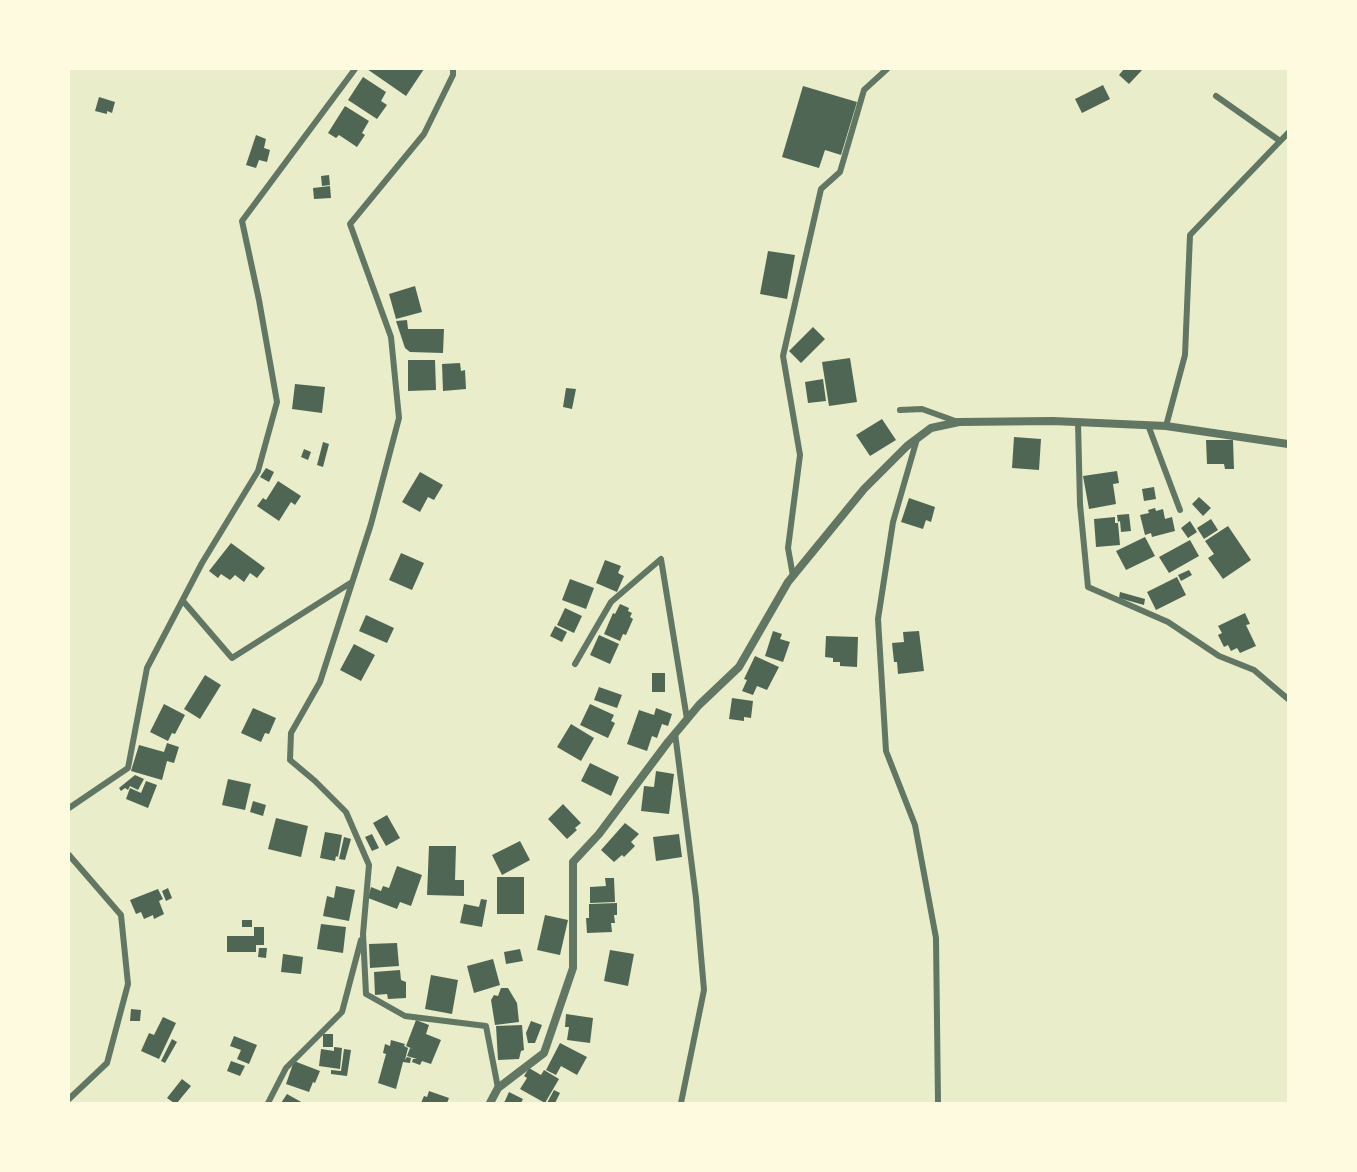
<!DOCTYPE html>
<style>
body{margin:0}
#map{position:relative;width:1357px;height:1172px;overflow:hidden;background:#e9edc9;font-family:Mulish,sans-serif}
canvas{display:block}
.frame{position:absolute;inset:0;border:70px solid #fefae0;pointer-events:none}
</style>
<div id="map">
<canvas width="1357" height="1172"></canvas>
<div class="frame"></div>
</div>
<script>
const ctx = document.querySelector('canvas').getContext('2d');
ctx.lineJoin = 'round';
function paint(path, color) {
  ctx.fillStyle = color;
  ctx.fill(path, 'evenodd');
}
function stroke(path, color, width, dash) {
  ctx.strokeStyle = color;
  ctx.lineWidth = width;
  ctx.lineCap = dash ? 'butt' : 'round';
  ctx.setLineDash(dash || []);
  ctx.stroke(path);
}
paint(new Path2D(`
 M367 69H424L406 96Z
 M1124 69H1143L1129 84 1119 75Z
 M363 77 386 92 381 101 387 105 377 119 348 100Z
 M1103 85 1110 99 1082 113 1075 99Z
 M803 86 857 102 841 155 825 150 819 168 782 157Z
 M99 97 115 102 112 113 107 111V114L95 111Z
 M345 106 369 121 362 133 365 135 357 147 339 135 336 138 328 133Z
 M256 135 266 139 264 148 270 150 267 162 259 160 256 168 246 165Z
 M329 175 330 185 322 186 321 176Z
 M330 186 331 198 314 199 313 188Z
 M768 251 795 255 787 299 760 294Z
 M415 286 422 312 396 319 389 294Z
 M407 320 408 329H444L443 353 410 352 405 348 396 321Z
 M813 327 825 339 801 363 789 351Z
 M850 358 857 402 829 406 822 362Z
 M408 360H435L436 390 408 391Z
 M460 363 461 371 465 370 466 389 443 391 442 364Z
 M823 379 826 401 808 403 805 382Z
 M295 384 325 387 322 413 292 409Z
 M566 388 576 389 572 409 563 407Z
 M882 419 896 440 870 456 856 435Z
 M1014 437 1041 439 1039 470 1012 468Z
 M1206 440H1233L1234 469H1225L1224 464H1207Z
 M323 442 329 444 323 467 317 465Z
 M304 449 311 452 308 460 301 457Z
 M266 468 274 472 269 482 260 477Z
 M1117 471 1119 483 1113 484 1116 504 1089 509 1083 476Z
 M420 472 443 485 434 500 428 497 420 512 402 502Z
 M278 481 301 496 295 505 291 502 279 521 257 506 263 498 266 500Z
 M1154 487 1156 499 1144 501 1142 489Z
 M1199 497 1211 508 1203 516 1192 504Z
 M909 498 935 507 931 522 926 520 923 529 901 522Z
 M1155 508 1156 511 1163 509 1165 519 1172 517 1175 531 1152 537 1151 533 1145 535 1140 515 1149 513 1148 510Z
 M1129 514 1131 531 1121 532 1120 521 1118 522 1117 515Z
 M1115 517V523H1118L1120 545 1096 547 1094 519Z
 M1211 519 1218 530 1204 539 1197 528Z
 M1190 521 1197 532 1188 538 1181 528Z
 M1228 526 1251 560 1223 579 1208 558 1214 554 1205 541Z
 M1145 537 1155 556 1126 570 1116 551Z
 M1190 540 1199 556 1169 573 1159 557Z
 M231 543 265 568 257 578 250 573 244 582 235 575 230 580 221 574 218 578 209 571Z
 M401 553 424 563 412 590 389 580Z
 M605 560 621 566 618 573 624 576 617 592 596 583Z
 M1189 570 1192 575 1181 581 1178 575Z
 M1177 577 1186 595 1156 610 1147 592Z
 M570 579 594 588 586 609 562 600Z
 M1120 592 1145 599 1144 605 1119 598Z
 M620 604 629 608 628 611 632 613 630 617 633 619 626 635 623 634 620 641 604 634 613 613 615 614Z
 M565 608 582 616 574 633 557 625Z
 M1245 613 1250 624 1246 625 1256 646 1240 653 1237 648 1231 651 1228 645 1224 647 1218 635 1222 633 1218 626Z
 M366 615 394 628 387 643 359 631Z
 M555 626 567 632 562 642 550 636Z
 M773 631 782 634 780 639 790 642 783 662 765 656Z
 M919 631 924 671 898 674 897 662H894L892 643 904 642 903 632Z
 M599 635 619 644 610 664 590 655Z
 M826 636 858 637 857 667 840 666V662H833V658L825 657Z
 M354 644 375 655 361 681 340 670Z
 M755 656 779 667 767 690 757 686 753 695 742 691 747 680 744 679Z
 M652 673H665V692H652Z
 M205 675 221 685 200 719 184 709Z
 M599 687 622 695 617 708 594 700Z
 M732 698 753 701 751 718 744 717V721L729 719Z
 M164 704 185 715 175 734 172 733 168 741 150 732Z
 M590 704 614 715 611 721 615 723 608 738 580 725Z
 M253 708 276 718 269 734 265 733 261 742 241 733Z
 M656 708 672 714 668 726 662 724 657 738 652 736 647 751 627 744 639 710 654 715Z
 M571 724 594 738 581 761 557 747Z
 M167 743 179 747 174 763 167 761 162 780 131 771 139 745 164 752Z
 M590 763 619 777 611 796 581 781Z
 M656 771 674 774 669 814 641 811 644 786 654 787Z
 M135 775 144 779 138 790 130 786 128 790 125 788 121 791 119 788Z
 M228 779 251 784 245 810 222 805Z
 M146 781 157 785 148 808 126 799 130 788 141 793Z
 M253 801 266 805 263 816 250 812Z
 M563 804 581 823 575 828 577 830 567 839 548 819Z
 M387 815 400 838 386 846 373 823Z
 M276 818 308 826 301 857 268 849Z
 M625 823 639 834 631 842 635 846 624 857 622 855 614 862 601 850Z
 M325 832 342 835 338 857 336 856 335 861 320 858Z
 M372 834 379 848 372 851 365 837Z
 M679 834 682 857 656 861 653 837Z
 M344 837 351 839 345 860 339 859Z
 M520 841 530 860 502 875 492 855Z
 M429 846H456L455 880H464V896L427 895Z
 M397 866 422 875 411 906 400 902 397 909 368 898 371 887 381 891 383 886 389 888Z
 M497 877H524V914H497Z
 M605 878H614L615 902 590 903V887L606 886Z
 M336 886 355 890 349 921 323 916 327 896 334 898Z
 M168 888 172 898 166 901 162 891Z
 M158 889 163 899 159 901 164 914 154 919 153 915 144 919 141 912 136 914 130 900Z
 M481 899 487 900 482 927 460 923 464 904 479 907Z
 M617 903V915H614L615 923H611L612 932 587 933 586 918H589V904Z
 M545 915 568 920 560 955 537 950Z
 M242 920H252V927H242Z
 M321 924 346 927 343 953 317 949Z
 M254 927H264V945H256V952H227V936H254Z
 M397 943 399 966 370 968 369 944Z
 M259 948H267L266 958 258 957Z
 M520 949 523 961 506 964 504 952Z
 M610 950 634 954 628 986 604 981Z
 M283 954 303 957 301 974 281 972Z
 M493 959 500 985 474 993 467 966Z
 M400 970 401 980 406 982V998L388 999 387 994 375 995 374 972Z
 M431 975 458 980 452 1014 425 1009Z
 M501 988H508L517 1003 519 1022 495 1025 491 1000 494 995 498 996Z
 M131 1009 141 1010 140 1021H130Z
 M566 1014 593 1018 590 1043 567 1040 569 1027H565Z
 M163 1017 176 1023 159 1059 141 1051 149 1033 154 1035Z
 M416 1020 429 1025 426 1034 441 1040 431 1064 422 1061 420 1065 412 1062 413 1059H417L407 1056 410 1048 413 1049 406 1046Z
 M531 1021 542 1025 535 1043H528L526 1033Z
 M522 1025 524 1050 521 1051 519 1059 498 1060 496 1026Z
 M323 1034H333V1047H323Z
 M234 1036 257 1045 249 1064 237 1059 241 1050 230 1046Z
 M172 1039 177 1042 165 1063 161 1061Z
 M391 1040 405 1044 404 1046 408 1048 405 1060 407 1057 411 1058 410 1063 403 1062 396 1089 378 1083 386 1054 383 1053 385 1044 390 1046Z
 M560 1043 587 1057 577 1075 561 1066 556 1075 546 1070Z
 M334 1047 342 1048 340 1069 319 1066 321 1049 334 1051Z
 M344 1049 351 1050 347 1076 331 1074V1070L341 1071Z
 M231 1061 245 1066 240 1076 227 1071Z
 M294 1061 320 1071 315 1083 313 1082 309 1092 286 1084Z
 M529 1068 541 1075 544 1070 559 1079 545 1103 520 1089 527 1078 524 1076Z
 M182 1079 191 1086 177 1103H174L167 1098Z
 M554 1090 560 1093 555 1103H547Z
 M429 1091 449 1098 447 1103H421L424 1096 427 1097Z
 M509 1092 523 1099 521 1103H504Z
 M287 1094 303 1103H281Z`), '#4f6655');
stroke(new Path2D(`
 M453 69V75L424 134 350 224 391 337 399 418 371 524 320 682 291 733 290 760 315 781 346 812 369 865 363 934 366 994 405 1016 486 1026 498 1088
 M1216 96 1280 141
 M900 410 922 409 958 422
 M1078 422 1080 504 1088 587 1168 622 1219 656 1254 670 1288 699
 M1148 425 1180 510
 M1166 426 1185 355 1190 235 1288 133
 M917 439 893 522 878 619 886 751 915 825 936 938 938 1103
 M793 576 788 548 800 455 783 356 821 189 840 172 864 90 887 69
 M183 601 232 658 352 582
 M575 664 611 602 661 559 687 719
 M675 733 696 898 704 990 681 1103
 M69 808 128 768 147 668 202 563 258 471 277 402 259 300 242 221 355 69
 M69 855 121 915 128 984 107 1063 69 1099
 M268 1103 286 1068 342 1012 361 940`), '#617663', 6);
stroke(new Path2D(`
 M490 1103 498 1088 544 1053 573 968V862L599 834 668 742 699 705 739 667 788 582 864 489 907 446 931 428 959 422 1053 421 1166 426 1288 444`), '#617663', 8);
</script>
